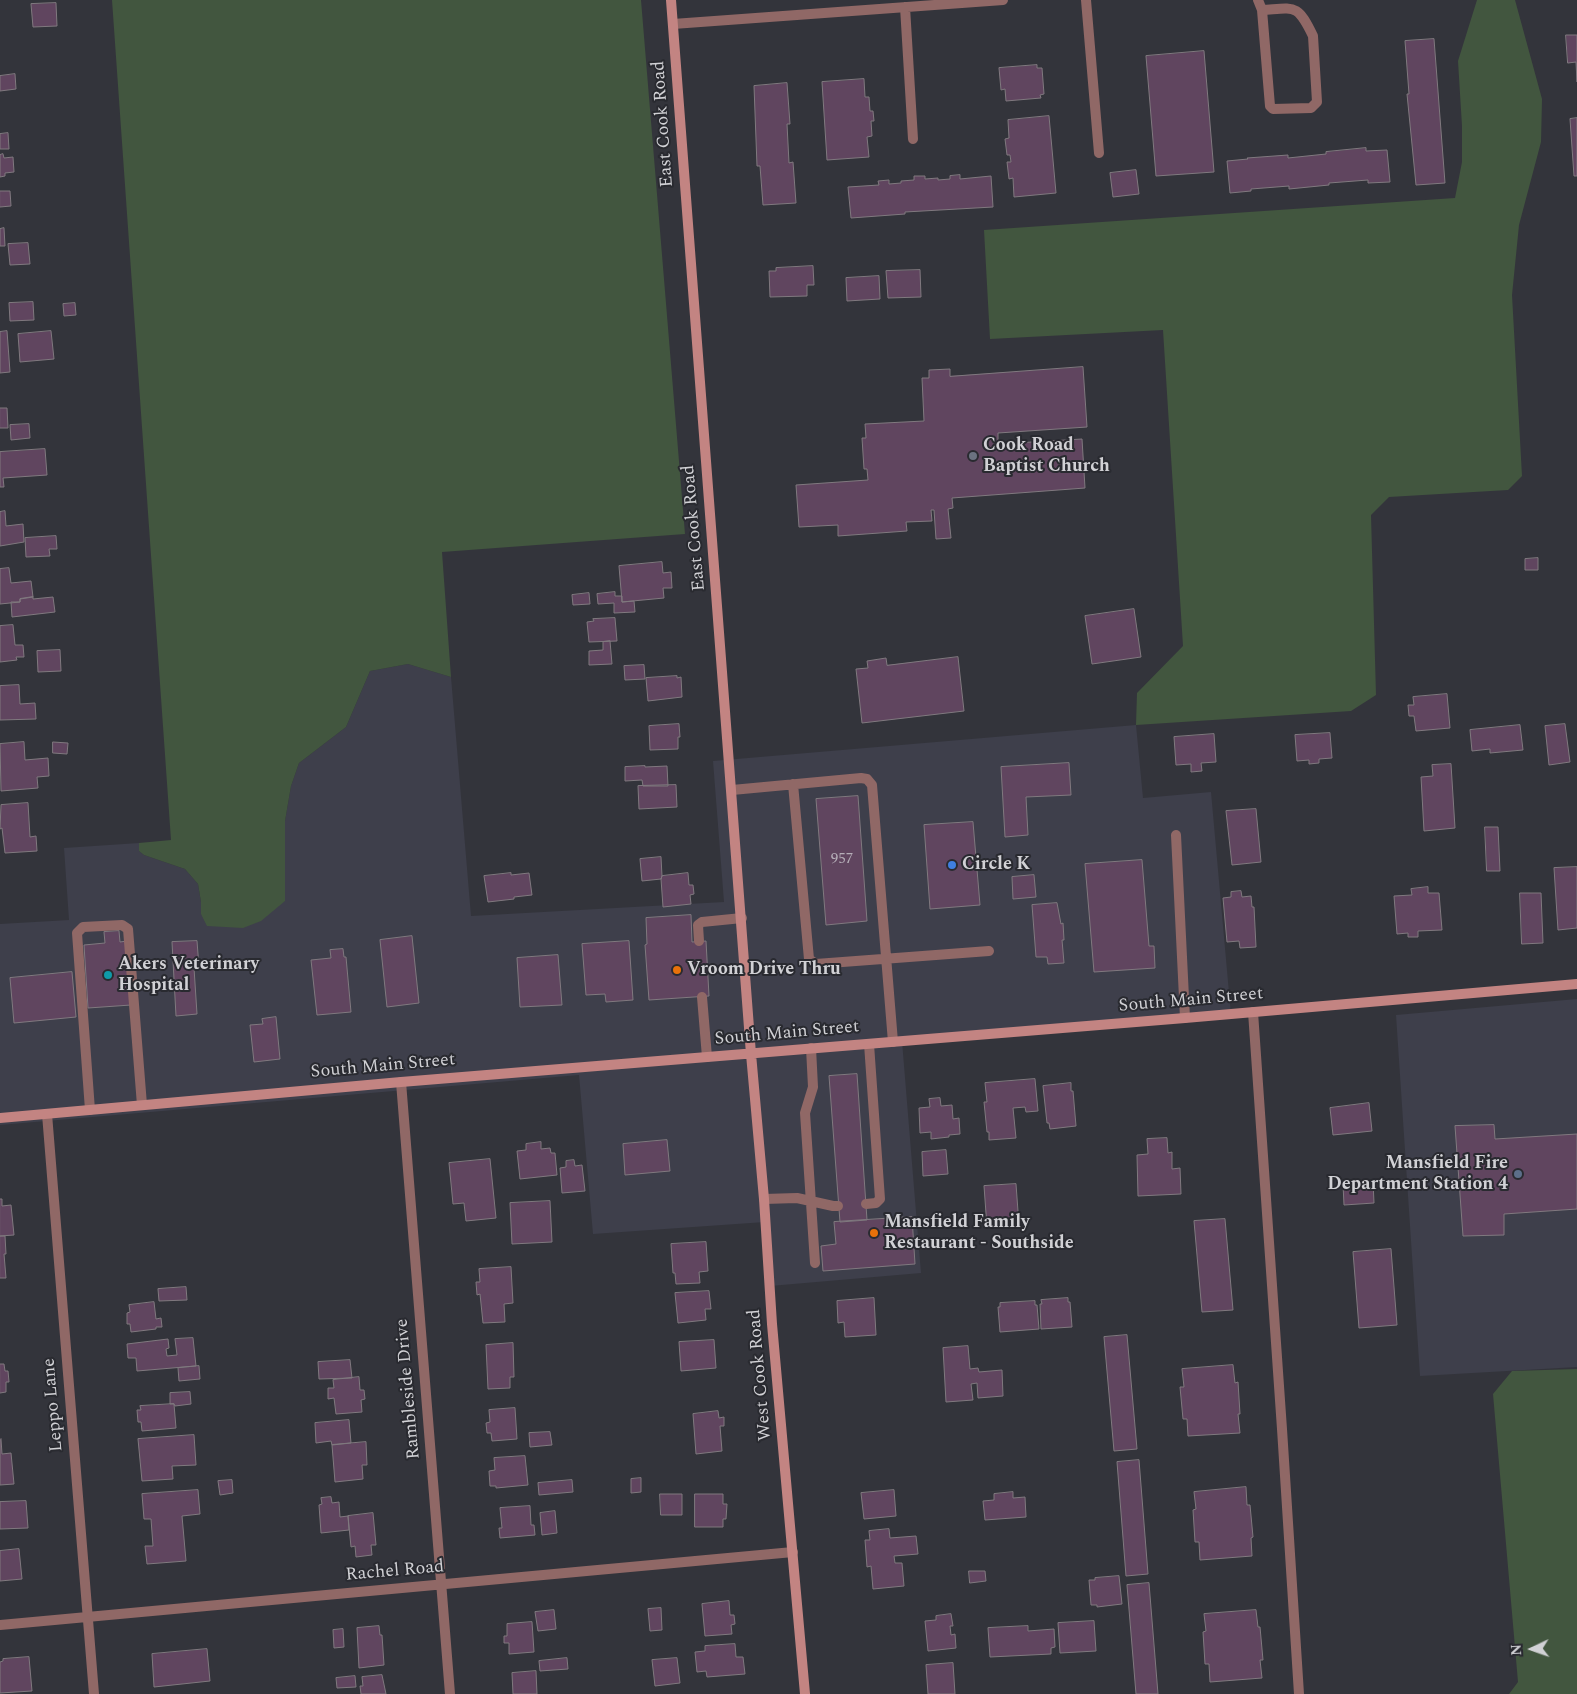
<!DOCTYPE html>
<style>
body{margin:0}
#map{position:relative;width:1577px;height:1694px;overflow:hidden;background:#33343b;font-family:Spectral,serif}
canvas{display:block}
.north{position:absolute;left:1507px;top:1624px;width:50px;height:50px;-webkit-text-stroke:4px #292a30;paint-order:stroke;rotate:267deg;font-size:14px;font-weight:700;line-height:20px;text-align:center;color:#d1d1d5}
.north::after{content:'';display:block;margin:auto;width:18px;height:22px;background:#d1d1d5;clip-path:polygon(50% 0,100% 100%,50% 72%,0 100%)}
</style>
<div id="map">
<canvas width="1577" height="1694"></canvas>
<div class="north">N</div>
</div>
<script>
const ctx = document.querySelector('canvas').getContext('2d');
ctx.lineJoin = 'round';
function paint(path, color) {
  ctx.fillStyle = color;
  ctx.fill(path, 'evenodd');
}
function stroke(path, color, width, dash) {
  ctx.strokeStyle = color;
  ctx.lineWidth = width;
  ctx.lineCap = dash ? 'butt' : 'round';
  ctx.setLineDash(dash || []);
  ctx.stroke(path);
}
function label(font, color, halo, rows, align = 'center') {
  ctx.font = font + ' Spectral,serif';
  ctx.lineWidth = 4;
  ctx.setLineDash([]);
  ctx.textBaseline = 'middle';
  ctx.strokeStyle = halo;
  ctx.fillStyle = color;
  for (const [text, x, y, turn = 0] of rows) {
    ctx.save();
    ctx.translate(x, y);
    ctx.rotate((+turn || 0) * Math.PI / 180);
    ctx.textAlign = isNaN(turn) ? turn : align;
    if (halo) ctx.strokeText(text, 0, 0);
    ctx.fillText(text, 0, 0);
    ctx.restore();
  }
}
paint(new Path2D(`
 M408 664 451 677 471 916 724 902 713 761 1136 725 1143 798 1211 792 1231 1015 902 1041 921 1273 770 1286 765 1222 593 1234 579 1075 0 1125V924L69 920 64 848 139 843V851L144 855 185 869 198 884 201 902V914L285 901V821L291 786 299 763 346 727 370 671Z
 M1577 999V1367L1420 1376 1396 1015Z`), '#3e3f4b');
paint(new Path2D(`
 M112 0H641L685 534 442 552 451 677 408 664 370 671 346 727 299 763 291 786 285 821V901L261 921 243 928 207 926 201 914V902L198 884 185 869 144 855 139 851V843L171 840Z
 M1477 0H1515L1542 99 1541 142 1519 225 1512 295 1522 476 1508 490 1389 497 1371 515 1376 695 1351 711 1136 725 1137 693 1183 646 1163 330 990 339 984 230 1455 198 1462 162V126L1458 61Z
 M1577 1369V1694H1509L1518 1682 1493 1394 1512 1371Z`), '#42563f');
const building = new Path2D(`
 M56 3 57 26 33 27 31 4Z
 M1566 35H1577V82L1576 62 1568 63Z
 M1434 39 1445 183 1416 185 1407 94H1409L1405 41Z
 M1204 51 1214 172 1156 176 1146 56Z
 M1037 65V68H1042L1044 94 1040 95 1041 98 1006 101 1005 89 1001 90 999 68Z
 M15 74 16 89 0 91V76Z
 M864 79 865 97H869L870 111H873L874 121H871L872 136 867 137 869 157 827 160 822 82Z
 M787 83 790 124H787L789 163 793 162 796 203 763 205 760 166H757L754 86Z
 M1049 116 1056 193 1014 197 1013 178 1009 179 1007 162H1011L1010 155H1007L1005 139 1009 138 1008 120Z
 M1577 118V176H1574L1570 119Z
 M8 133 9 149H0V134Z
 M1366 148V151L1387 150 1390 182 1368 183V180L1329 183V185L1289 189V186L1251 189V191L1230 193 1227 161 1248 159 1247 158 1288 155V158L1326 154V152Z
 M3 154 4 158 13 157 14 172 5 173V176L0 177V155Z
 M1136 170 1139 194 1113 197 1110 173Z
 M960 175V179L991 176 993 207 905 212V214L851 218 848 187 879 185 878 181 889 180V184L901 183V181L914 180V176H925V179L938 178V180L950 179V176Z
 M0 191H10L11 206 0 207Z
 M4 228 5 246H0V229Z
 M28 243 30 264 10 265 8 244Z
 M813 266 814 285H807V296L770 297 769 271H776V268Z
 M920 270 921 297 888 298 886 271Z
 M879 276 880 299 847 301 846 278Z
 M33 302 34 320 10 321 9 303Z
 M75 303 76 315 64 316 63 304Z
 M7 331 10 372 0 373V332Z
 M51 331 54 359 20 362 18 334Z
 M1083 367 1087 427 998 433V444L1082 439 1085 488 952 498 953 508 948 509 951 538 936 539 934 510H931L932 521 906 522 907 531 838 536V525L799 527 796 485 868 480 867 469H864L862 438H866L865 424 924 421 922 378H929V370L950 369V376Z
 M0 408H7L8 428H0Z
 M29 424 30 438 11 440 10 425Z
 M45 449 47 475 3 478 4 487H0V452Z
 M5 511 6 526 23 524 24 542 0 546V512Z
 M56 536 57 549H49L50 556 26 557 25 538Z
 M1538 558V570H1525V559Z
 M662 562 663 573 671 572 672 588H663L664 598 622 602 619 566Z
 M9 568 11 583 31 581 33 597 20 599V602L0 604V569Z
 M615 592V596H622V602L634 601 635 612 614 613V603L598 604 597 594Z
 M589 593 590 604 573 605 572 595Z
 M33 597V599L53 597 55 612 12 617 11 602H20V599Z
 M1134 609 1141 657 1092 664 1085 616Z
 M615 618 617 641 589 642 587 622 594 621 593 619Z
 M13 625 15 645H23L24 657H16L17 660 0 662V626Z
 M610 641 612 664 589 665V651L603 650V642Z
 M60 650 61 671 38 672 37 651Z
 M958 657 964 711 862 723 856 669 868 668 867 661 886 658 887 665Z
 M644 665 645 679 625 680 624 666Z
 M677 676V678L681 677 682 697 648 701 646 678Z
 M19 685 20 704 35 703 36 719 0 720V686Z
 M1447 694 1450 728 1416 731 1414 716H1409L1408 705H1414L1413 697Z
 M679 724 680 737H678V749L650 750 649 726Z
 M1565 724 1570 762 1549 765 1545 726Z
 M1520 725 1523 750 1490 753V749L1472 751 1470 730Z
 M1330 733 1332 758 1319 759V763L1309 764V760L1297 761 1295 735Z
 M1214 734 1216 762 1201 763 1202 771 1191 772V764L1176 765 1174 737Z
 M24 742 25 760 48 758 49 776 37 777 38 788 1 791 0 744Z
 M53 742 68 743 67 754 53 753Z
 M1069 763 1071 795 1026 797 1028 835 1005 837 1001 767Z
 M1451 764 1455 828 1424 831 1421 777 1433 776 1432 765Z
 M645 766V767L667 766 668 786H643L642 780 625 781V767Z
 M676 785 677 807 639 809 638 786Z
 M858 796 867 921 826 925 816 799Z
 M28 803 30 837 36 836 37 851 5 853 2 828 0 829 1 805Z
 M1256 809 1261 862 1232 865 1226 811Z
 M973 822 980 905 930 909 924 825Z
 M1485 827H1498L1500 871H1487Z
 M661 857 662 876 661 879 642 881 640 859Z
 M1142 860 1149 946H1154L1155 968 1094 972 1085 864Z
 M1577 867V928L1558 930 1554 868Z
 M511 873V875L529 873 532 895 514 897V899L488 902 484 876Z
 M688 873 689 885H693L694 894 690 895 691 904 663 907 661 879 662 876Z
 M1034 875 1036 897 1013 899 1012 877Z
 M1428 887V893H1439L1442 930 1418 931V937H1408V933L1397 934 1394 896 1412 895 1411 889Z
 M1241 891 1242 897 1251 896 1252 907H1254L1256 947 1240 948 1239 941 1227 942 1223 898 1231 897V892Z
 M1520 893H1541L1543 943 1522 944Z
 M1057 903 1061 924 1063 923 1064 940H1062L1064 963 1048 964 1047 957H1036L1032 905Z
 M691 915 692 942 706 941 709 996 649 1000 645 945 647 944 646 918Z
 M119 931 120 942 127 941 131 1005 88 1008 84 945 105 943 104 932Z
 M412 936 419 1003 387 1007 380 940Z
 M197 941 199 967 194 968 197 1014 176 1016 172 942Z
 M629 941 633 1000 606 1002 605 994 586 995 582 944Z
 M343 949 344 957H346L351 1012 317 1015 311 960 331 958 330 950Z
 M558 955 562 1005 520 1007 517 958Z
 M72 972 76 1017 14 1023 10 978Z
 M276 1017 280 1059 254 1062 250 1025 263 1024 262 1019Z
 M857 1074 867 1220 840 1222 829 1076Z
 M1035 1079 1038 1111 1026 1112 1025 1107 1013 1108 1016 1138 989 1140V1132H987L984 1102H987L985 1083Z
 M1071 1083V1091H1073L1076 1126 1050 1129 1049 1123H1047L1043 1086Z
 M940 1098 941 1106 952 1105 953 1119 959 1118 960 1134 949 1135V1137L931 1139V1132L920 1133 919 1108 930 1107 929 1099Z
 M1369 1103 1372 1131 1333 1135 1330 1108Z
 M1494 1125 1495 1139 1577 1134V1209L1504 1214V1235L1463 1236 1455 1126Z
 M1167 1138 1168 1153 1172 1152V1169L1180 1168 1181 1194 1138 1196 1137 1155 1148 1154 1147 1139Z
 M667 1140 670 1171 625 1175 623 1144Z
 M541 1142V1149L550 1148 551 1153H555L557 1175 520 1179 517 1151 526 1150V1144Z
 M946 1150 948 1174 923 1176 922 1152Z
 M490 1159 496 1218 466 1221 464 1203 453 1204 449 1163Z
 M574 1160 575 1166 582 1165 585 1191 562 1193 560 1168 566 1167V1161Z
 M1373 1181 1374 1203 1344 1205 1343 1184Z
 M1016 1184 1019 1225 987 1227 984 1186Z
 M0 1199H2V1206L11 1205 14 1235 0 1236Z
 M550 1201 552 1242 512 1244 510 1203Z
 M912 1217 915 1264 823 1271 821 1246 836 1244 834 1222Z
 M1225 1219 1233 1310 1202 1312 1194 1221Z
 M0 1236H5L6 1254H4L6 1278H0Z
 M706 1242 708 1271 699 1272 700 1283 676 1284 675 1273H673L671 1244Z
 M1391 1249 1397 1325 1359 1328 1353 1252Z
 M511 1267 513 1303 504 1304 505 1322 483 1323 480 1294 477 1295 476 1282H480L479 1269Z
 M186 1287 187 1300 159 1301 158 1289Z
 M709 1291 711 1309H705L706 1320 678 1323 675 1293Z
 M874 1298 876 1335 845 1337 844 1322 838 1323 837 1301Z
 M1068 1298V1302H1070L1072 1327 1041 1329 1040 1304H1042L1041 1300Z
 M1035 1301V1305H1037L1039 1329 1000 1332 998 1307H1000V1303Z
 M154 1302 156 1319 161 1318 162 1327H156V1329L131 1332 130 1324H127V1313L130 1312 129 1305Z
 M1127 1335 1137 1449 1114 1451 1104 1337Z
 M193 1338 196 1366 137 1371 136 1358H128L127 1344 168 1339 169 1348 166 1349 167 1356 177 1355 175 1339Z
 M714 1340 716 1368 681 1371 679 1342Z
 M513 1343 514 1377H510V1388L488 1389 486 1345Z
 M968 1346 970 1369 978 1368 979 1372 1002 1370 1003 1396 978 1398 977 1383 971 1384 973 1400 946 1402 943 1348Z
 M350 1360 352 1378 319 1379 318 1362Z
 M0 1364H4L5 1371H8L9 1382H6V1392L0 1393Z
 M1233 1365 1235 1383 1238 1382 1240 1414H1238L1240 1433 1188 1436 1187 1419H1183L1180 1387H1184L1182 1369Z
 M199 1366 200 1379 179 1381 178 1368Z
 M359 1377 360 1390H364L365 1399 361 1400 362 1412 336 1414 334 1398 328 1399V1388H334L333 1380Z
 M190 1392 191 1404 175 1406 174 1404H170V1393Z
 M174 1404 176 1428 142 1431 141 1422H138L137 1410H141L140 1406Z
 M515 1408 517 1439 492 1441 491 1433H487L486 1423 490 1422 489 1410Z
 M718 1411 719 1418 724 1417V1426H720L722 1451 696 1454 693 1414Z
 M349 1420 351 1443 332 1445 331 1441 316 1443 315 1423Z
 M550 1432 552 1445 530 1447 529 1433Z
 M194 1435 196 1465 172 1466 173 1479 142 1481 138 1439Z
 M1 1439 2 1454 11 1453 14 1484 0 1485V1440Z
 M366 1442 367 1465H362L363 1479 335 1482 332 1445Z
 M525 1456 528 1485 496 1488V1486H490L489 1471 495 1470 494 1458Z
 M1139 1460 1148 1574 1126 1576 1117 1462Z
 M641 1478V1492L631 1493V1479Z
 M232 1480 233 1493 220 1495 218 1481Z
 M572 1480 573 1492 539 1495 538 1483Z
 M1246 1487 1247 1505H1250L1253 1537 1251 1538 1252 1556 1200 1560 1199 1542H1195L1193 1510 1196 1509 1194 1492Z
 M198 1490 200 1514 182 1516 186 1561 147 1564 145 1546H153L151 1519H144L142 1494Z
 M894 1490 896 1516 864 1519 861 1493Z
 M1013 1492V1498L1025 1497 1026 1517 985 1520 983 1501 994 1500V1494Z
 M660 1494H682V1515H661Z
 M695 1494H723V1504H727L726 1519H723V1527H695Z
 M331 1497 332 1503 339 1502 340 1517 348 1516 349 1530 321 1533 319 1505 322 1504 321 1498Z
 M26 1501 28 1528 0 1529V1502Z
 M530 1506 531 1525H534L535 1535 500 1538 499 1528H502L500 1508Z
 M555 1511 557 1533 542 1535 540 1513Z
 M373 1513 376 1545H371L372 1555 356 1557 355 1546 351 1547 348 1516Z
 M889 1529 890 1538 916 1536 918 1554 894 1556 895 1563H902L904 1586 873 1589 871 1566 867 1567 865 1540H870L869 1531Z
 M19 1549 22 1579 0 1581V1551Z
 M969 1571H985L986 1581 970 1583Z
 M1119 1576 1122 1604 1097 1607V1605H1091L1089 1580H1095V1578Z
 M1149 1583 1158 1694H1136L1127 1585Z
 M729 1601 730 1615H734L735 1624 731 1625 732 1634 705 1636 702 1604Z
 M661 1608 662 1630 650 1631 648 1609Z
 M554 1610 556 1629 538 1631 535 1612Z
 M1256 1610 1258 1627H1260L1263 1660H1260L1262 1678 1210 1682 1209 1664H1205L1203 1632 1206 1631 1204 1614Z
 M951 1614 953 1626H950L951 1635 955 1634 956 1648 928 1651 925 1621 936 1620V1616Z
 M1094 1621 1096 1651 1060 1653 1058 1623Z
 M532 1622 534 1652 509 1654V1643H504V1636H507V1624Z
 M379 1626 380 1635H382L384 1665 359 1668 357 1628Z
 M1028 1626V1631L1054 1629 1055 1647 1051 1648V1654L990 1657 988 1628Z
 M343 1629 344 1647 334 1648 333 1630Z
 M735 1644 736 1657H743L745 1674 707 1677 706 1671 697 1672 695 1652 705 1651V1646Z
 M207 1649 210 1681 154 1687 152 1654Z
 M29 1657 32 1691 0 1693V1662L3 1661V1659Z
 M567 1658 568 1669 540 1671 539 1661Z
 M677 1658 680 1683 655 1686 652 1660Z
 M953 1663 955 1694H928L926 1665Z
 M536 1671 537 1694H513L512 1673Z
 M382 1675 386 1694H361L360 1686H363L362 1677Z
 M355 1676 356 1687 337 1688 336 1678Z`);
paint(building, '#60455f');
stroke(building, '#80797f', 1);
stroke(new Path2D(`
 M1258 0 1262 10 1270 106 1273 109 1311 108 1317 102 1313 36C1297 3 1295 8 1262 10
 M793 784 809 959 816 964 989 951
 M732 790 861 778 867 779 872 785 893 1042
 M1176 835 1185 1018
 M699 941 698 925 702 922 742 918
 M702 997 707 1057
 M811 1048 813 1087 805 1113 815 1263
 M90 1110 77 933 83 927 122 925 128 929 142 1105
 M764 1199 797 1198 833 1206H838
 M866 1204 876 1203 880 1199 869 1044`), '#906866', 10);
stroke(new Path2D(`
 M1086 0 1099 153
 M905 7 913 139
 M673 24 1003 0
 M1253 1012 1282 1429 1299 1694
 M401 1082 450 1694
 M47 1114 94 1694
 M0 1625 793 1552`), '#906866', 10);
stroke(new Path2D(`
 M671 0 751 1054 764 1199 772 1324 805 1694
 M0 1118 401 1082 1185 1018 1577 984`), '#c38482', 10);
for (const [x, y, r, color] of [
 [973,456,5,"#6b7280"],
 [952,865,5,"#3f7fe0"],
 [677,970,5,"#e8710a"],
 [108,975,5,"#0f9aa8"],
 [1518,1174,5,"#5c6f8a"],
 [874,1233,5,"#e8710a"]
]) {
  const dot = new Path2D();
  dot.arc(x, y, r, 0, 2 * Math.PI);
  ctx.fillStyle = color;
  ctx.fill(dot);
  stroke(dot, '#292a30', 2);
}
label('15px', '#b5aeb8', null, [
 ["957",842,860]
]);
label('18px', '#d1d1d5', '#292a30', [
 ["East Cook Road",664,124,-94],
 ["East Cook Road",695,528,-95],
 ["South Main Street",1191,1001,-5],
 ["South Main Street",787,1034,-5],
 ["South Main Street",383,1067,-5],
 ["West Cook Road",761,1375,-95],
 ["Rambleside Drive",409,1389,-95],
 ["Leppo Lane",54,1405,-95],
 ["Rachel Road",395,1572,-5]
]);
label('bold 18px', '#d1d1d5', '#292a30', [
 ["Cook Road",983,446],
 ["Baptist Church",983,467],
 ["Circle K",962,865],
 ["Akers Veterinary",118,965],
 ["Hospital",118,986],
 ["Vroom Drive Thru",687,970],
 ["Mansfield Fire",1508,1164,"right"],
 ["Department Station 4",1508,1185,"right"],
 ["Mansfield Family",884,1223],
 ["Restaurant - Southside",884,1244]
], 'left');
</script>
